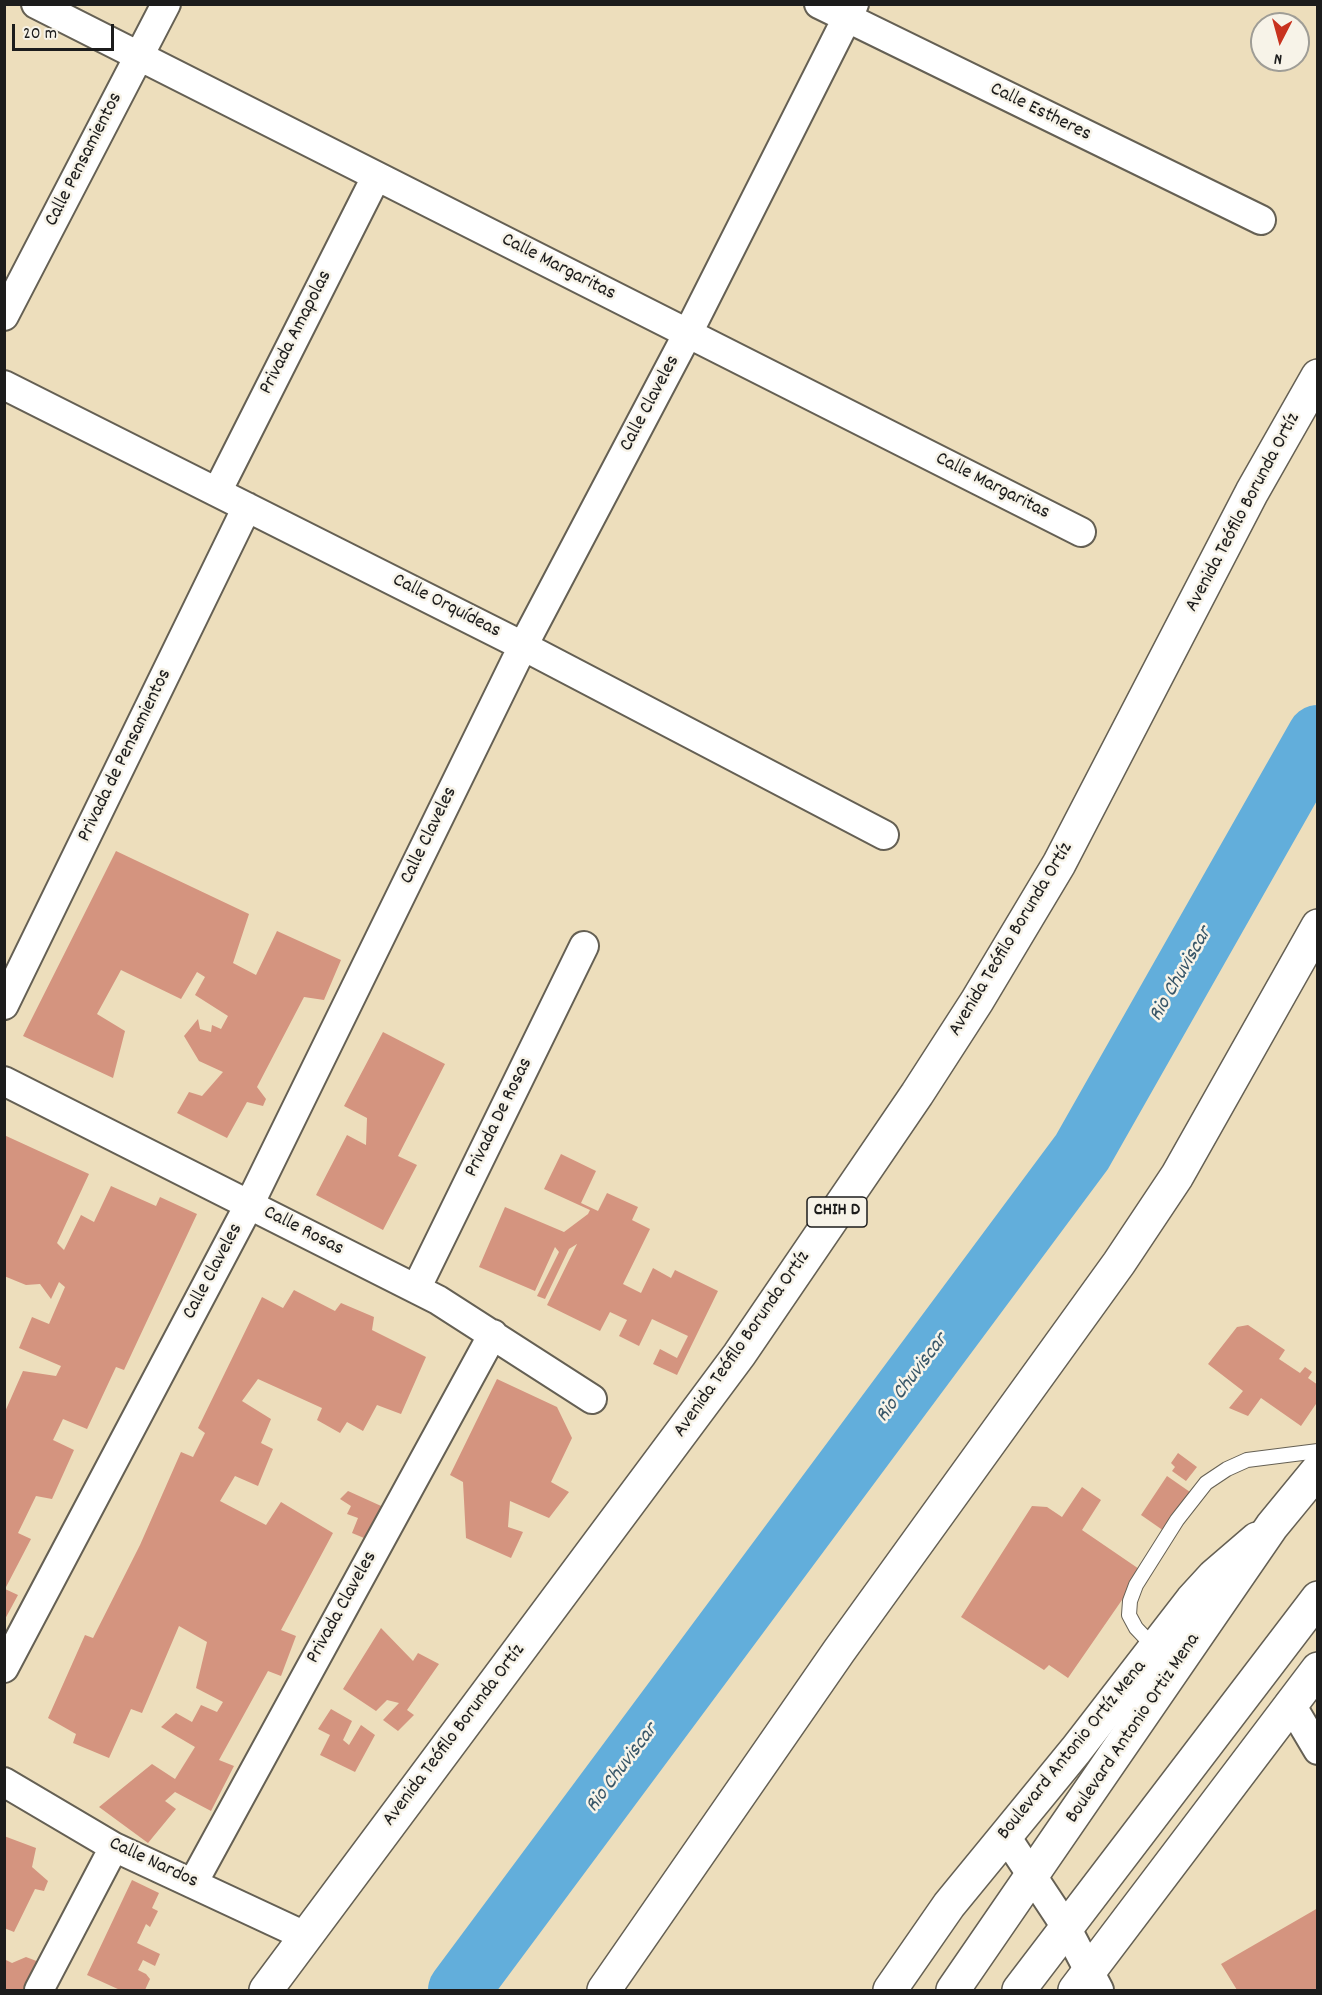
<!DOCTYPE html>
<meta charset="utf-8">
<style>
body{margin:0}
#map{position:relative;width:1322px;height:1995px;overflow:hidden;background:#eddebc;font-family:Dekko,sans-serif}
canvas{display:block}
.frame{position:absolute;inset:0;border:6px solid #1c1c1c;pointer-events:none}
.north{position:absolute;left:1250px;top:12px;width:60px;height:60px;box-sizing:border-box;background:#f7f3e8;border:2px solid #9f9d96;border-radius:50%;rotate:186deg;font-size:16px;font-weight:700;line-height:24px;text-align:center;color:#1c1c1c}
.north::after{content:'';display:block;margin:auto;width:21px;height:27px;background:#c8321e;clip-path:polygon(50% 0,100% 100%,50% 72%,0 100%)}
.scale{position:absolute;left:12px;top:24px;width:102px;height:27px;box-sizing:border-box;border:3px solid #1c1c1c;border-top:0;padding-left:8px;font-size:18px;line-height:21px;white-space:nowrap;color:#1c1c1c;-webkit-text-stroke:4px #f7f3e8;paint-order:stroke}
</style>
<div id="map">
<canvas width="1322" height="1995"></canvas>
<div class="frame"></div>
<div class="north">N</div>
<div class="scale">20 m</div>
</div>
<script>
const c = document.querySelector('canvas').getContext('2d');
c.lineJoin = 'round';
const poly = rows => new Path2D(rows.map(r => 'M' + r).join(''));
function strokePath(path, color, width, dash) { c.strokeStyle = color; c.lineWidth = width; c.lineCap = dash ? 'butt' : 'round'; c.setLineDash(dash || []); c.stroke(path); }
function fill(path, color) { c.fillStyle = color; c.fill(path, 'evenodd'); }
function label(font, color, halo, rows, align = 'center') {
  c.font = font + ' Dekko,sans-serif'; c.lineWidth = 5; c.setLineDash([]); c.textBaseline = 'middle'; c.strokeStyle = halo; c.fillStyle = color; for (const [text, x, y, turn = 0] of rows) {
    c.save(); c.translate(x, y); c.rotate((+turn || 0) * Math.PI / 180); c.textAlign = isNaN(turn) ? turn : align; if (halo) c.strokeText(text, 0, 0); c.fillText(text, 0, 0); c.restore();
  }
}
strokePath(poly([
 [459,1990,1082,1152,1318,736]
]), '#62aedb', 62);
fill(poly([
 [116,851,249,914,233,963,256,975,277,931,341,960,324,1000,304,997,257,1087,266,1099,263,1106,247,1102,227,1138,177,1113,189,1092,202,1096,223,1072,199,1061,184,1036,198,1019,200,1029,211,1032,212,1025,221,1029,228,1016,195,995,205,977,197,972,181,999,121,970,97,1014,125,1031,113,1078,23,1036],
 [383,1032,445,1064,398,1156,417,1165,383,1230,316,1195,347,1135,366,1145,367,1118,344,1106],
 [4,1135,89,1174,57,1243,64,1250,81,1215,94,1222,111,1186,156,1206,160,1197,197,1214,124,1370,116,1367,87,1429,63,1419,53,1440,74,1450,52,1499,36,1496,18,1533,31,1539,5,1589,18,1595,4,1621,4,1414,23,1371,56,1376,61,1366,19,1348,32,1317,49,1324,65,1287,59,1282,51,1299,40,1284,26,1285,4,1276],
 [561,1154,596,1171,581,1203,598,1211,607,1193,638,1207,632,1220,650,1229,623,1284,641,1293,653,1268,671,1278,675,1270,718,1291,677,1375,653,1364,660,1349,677,1358,688,1336,652,1319,639,1346,619,1336,627,1320,610,1312,600,1331,547,1305,577,1244,569,1249,545,1299,537,1296,559,1252,555,1247,535,1291,479,1267,505,1207,564,1232,588,1214,590,1210,544,1189],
 [294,1290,335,1311,341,1303,374,1317,372,1330,426,1357,401,1414,377,1405,363,1431,347,1422,340,1433,317,1420,322,1408,258,1379,242,1401,271,1419,261,1443,273,1449,258,1486,235,1476,220,1501,266,1525,281,1502,333,1533,281,1630,296,1636,281,1676,268,1671,219,1760,234,1766,211,1811,175,1792,165,1801,176,1809,148,1843,99,1807,152,1764,175,1779,195,1747,161,1727,176,1713,192,1722,201,1705,217,1712,223,1702,196,1688,207,1642,179,1626,142,1713,131,1709,109,1758,73,1743,76,1734,48,1718,85,1635,93,1638,140,1545,181,1452,193,1457,205,1433,198,1428,262,1297,283,1308],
 [1248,1325,1285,1350,1279,1359,1300,1373,1305,1367,1312,1372,1308,1378,1318,1385,1318,1401,1301,1426,1261,1398,1248,1416,1229,1408,1243,1391,1208,1364,1237,1327],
 [497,1379,557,1407,572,1438,551,1482,569,1492,549,1518,510,1501,508,1527,523,1532,511,1558,466,1538,463,1482,450,1475],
 [1178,1453,1197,1467,1186,1481,1172,1471,1175,1467,1171,1463],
 [1167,1476,1190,1492,1164,1531,1141,1515],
 [1082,1487,1101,1500,1082,1530,1142,1571,1068,1678,1049,1665,1044,1670,961,1617,1032,1506,1047,1507,1062,1517],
 [348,1491,390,1510,376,1543,352,1533,358,1518,347,1514,351,1506,340,1499],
 [381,1628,413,1661,418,1653,439,1664,407,1710,414,1715,398,1731,383,1720,399,1703,387,1700,376,1711,343,1689],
 [331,1709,352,1721,343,1740,349,1745,361,1725,375,1735,355,1772,320,1755,330,1735,318,1729],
 [4,1836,36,1848,32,1867,48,1881,44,1891,35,1889,14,1932,4,1928],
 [132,1880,159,1893,152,1908,158,1911,150,1927,146,1924,137,1943,160,1954,155,1966,143,1960,138,1970,146,1974,150,1979,145,1990,120,1990,87,1975],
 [1318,1908,1318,1990,1237,1990,1221,1964],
 [26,1957,47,1965,37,1990,4,1989,4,1959,12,1963]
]), '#d4947f');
const service = poly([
 [1155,1648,1136,1628,1129,1615,1130,1601,1136,1585,1177,1520,1206,1483,1227,1469,1247,1460,1318,1451]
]);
const minor = poly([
 [36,4,1081,532],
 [819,4,1261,220],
 [4,316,166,4],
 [4,385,523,646,884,835],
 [218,490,376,177],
 [4,1005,247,507],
 [4,1081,438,1300,592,1399],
 [416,1289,584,946],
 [4,1668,249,1205,523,646,688,333,854,4],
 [1290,1703,1318,1750],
 [4,1782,114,1847,305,1936],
 [1005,1835,1066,1927,1099,1990],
 [193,1883,493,1334],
 [39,1990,114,1847]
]);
const tertiary = poly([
 [890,1990,949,1905,1076,1750,1192,1600,1214,1576,1257,1539],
 [1075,1990,1318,1669]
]);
const primary = poly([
 [266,1990,739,1355,917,1094,977,1001,1059,864,1252,492,1318,376],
 [604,1990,839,1651,1119,1263,1177,1176,1318,926],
 [953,1990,1272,1526,1318,1470],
 [1019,1990,1318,1598]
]);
strokePath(service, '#656054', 16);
strokePath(minor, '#656054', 32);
strokePath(tertiary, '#656054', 36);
strokePath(primary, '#656054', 36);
strokePath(service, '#fff', 14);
strokePath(minor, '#fff', 28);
strokePath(tertiary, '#fff', 33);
strokePath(primary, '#fff', 33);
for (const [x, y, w] of [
 [837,1212,60]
]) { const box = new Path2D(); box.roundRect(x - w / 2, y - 15, w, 30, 4.5); c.fillStyle = '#f7f3e8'; c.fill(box); strokePath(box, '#1c1c1c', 1.5); }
label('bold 18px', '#1c1c1c', null, [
 ["CHIH D",837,1212]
]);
label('20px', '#1c1c1c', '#f7f3e8', [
 ["Calle Estheres",1040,113,26],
 ["Calle Pensamientos",85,160,-63],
 ["Calle Margaritas",558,268,27],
 ["Privada Amapolas",297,333,-63],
 ["Calle Claveles",651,404,-62],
 ["Calle Margaritas",992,487,27],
 ["Avenida Teófilo Borunda Ortíz",1244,513,-62],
 ["Calle Orquídeas",446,607,27],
 ["Privada de Pensamientos",126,756,-64],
 ["Calle Claveles",430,836,-64],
 ["Avenida Teófilo Borunda Ortíz",1012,940,-59],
 ["Privada De Rosas",500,1118,-64],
 ["Calle Rosas",303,1232,27],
 ["Calle Claveles",214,1272,-62],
 ["Avenida Teófilo Borunda Ortíz",743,1345,-55],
 ["Privada Claveles",343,1608,-61],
 ["Boulevard Antonio Ortiz Mena",1134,1729,-56],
 ["Avenida Teófilo Borunda Ortíz",455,1736,-53],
 ["Boulevard Antonio Ortíz Mena",1073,1751,-51],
 ["Calle Nardos",153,1864,25]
]);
label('italic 21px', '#385668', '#f7f3e8', [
 ["Rio Chuviscar",1182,975,-60],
 ["Rio Chuviscar",913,1379,-53],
 ["Rio Chuviscar",623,1769,-53]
]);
</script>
